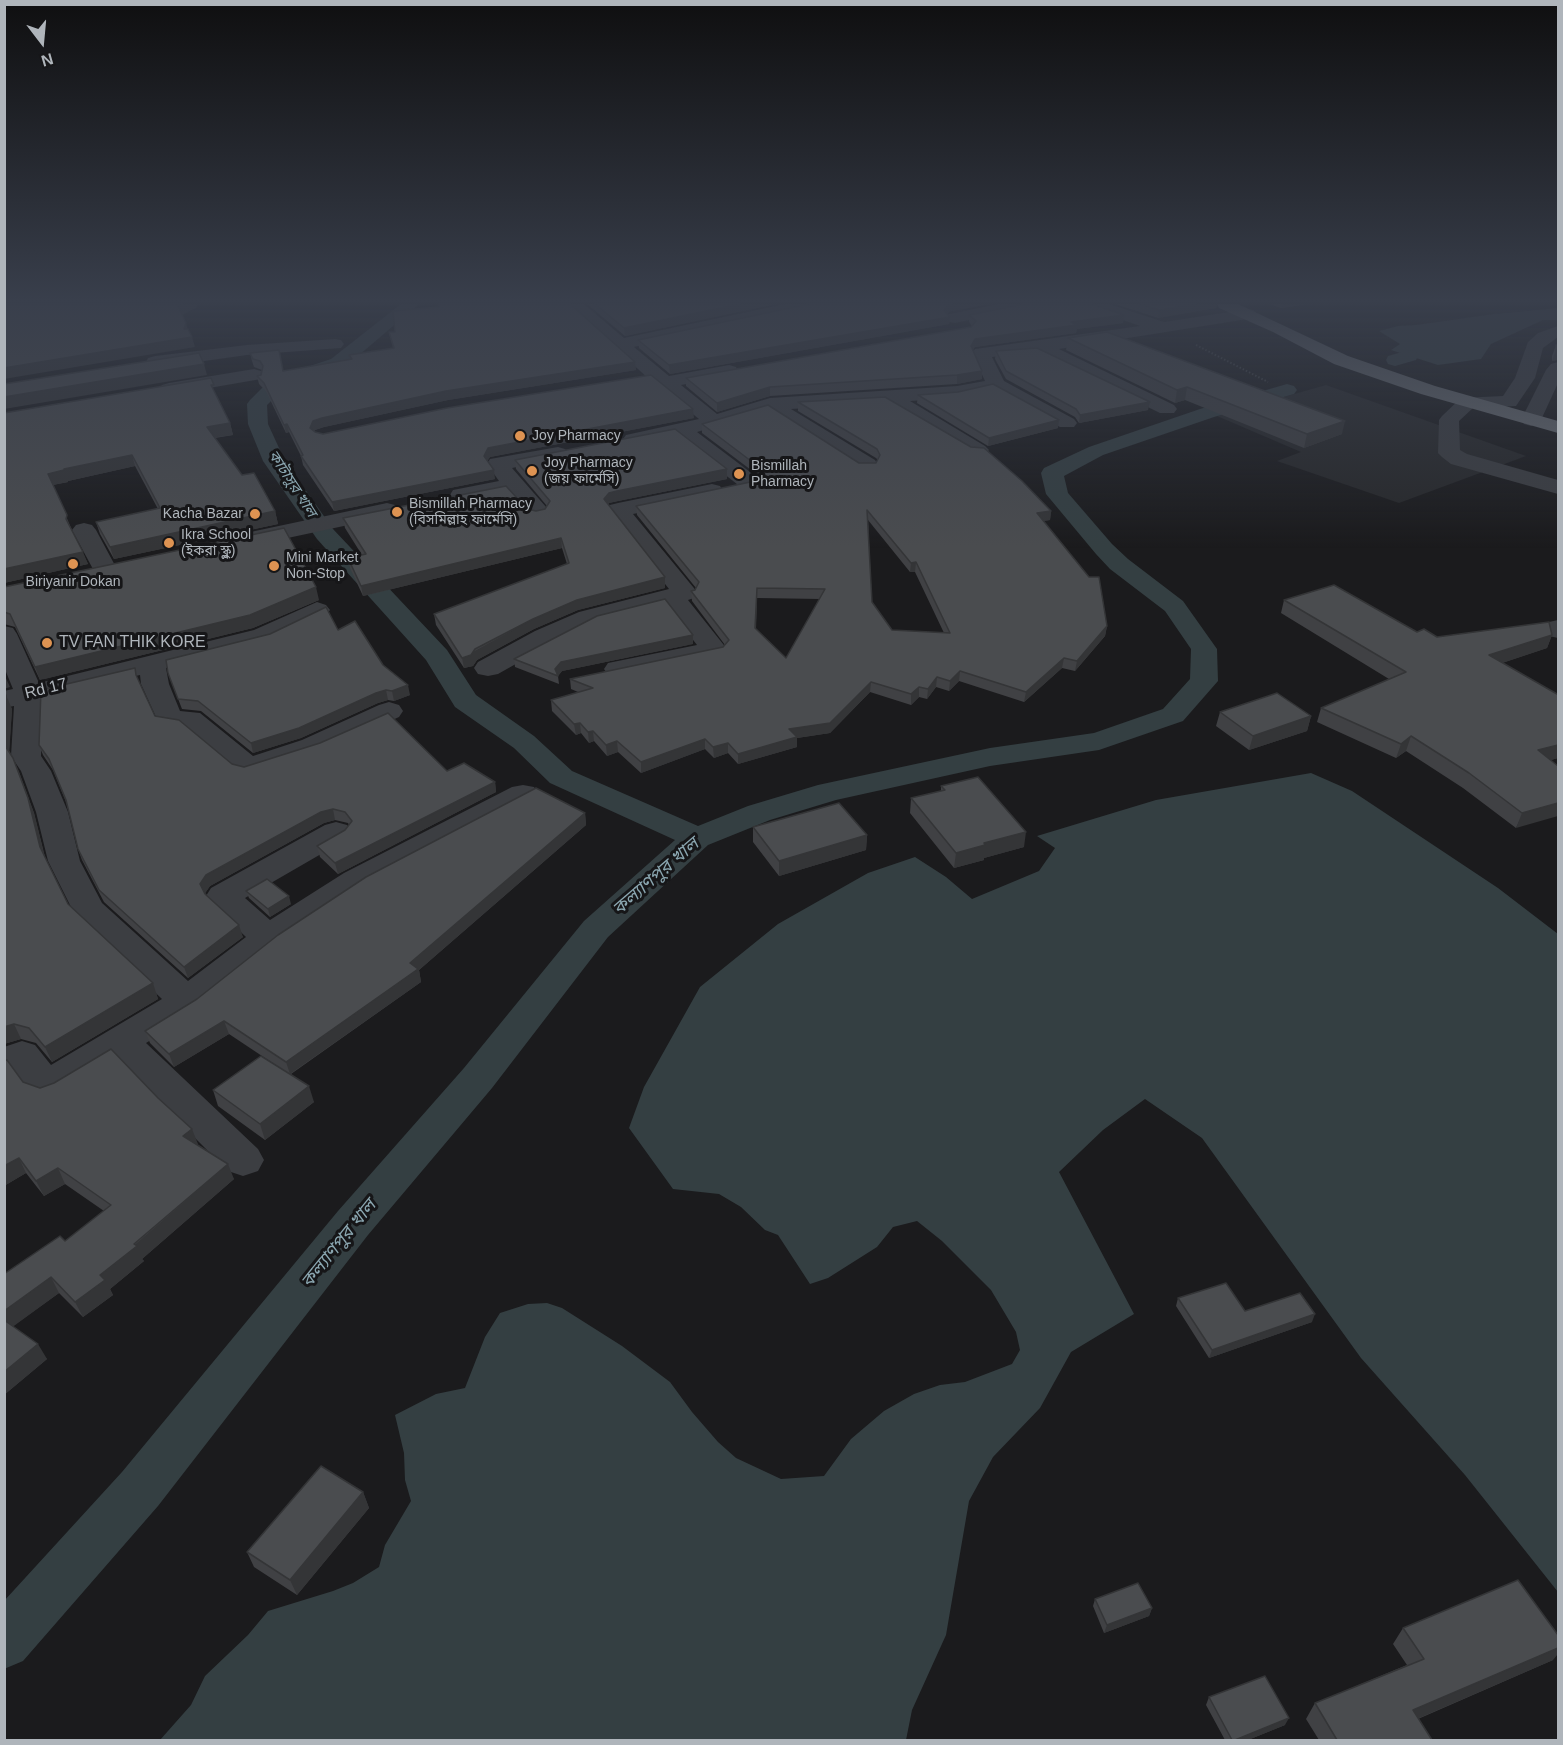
<!DOCTYPE html>
<meta charset="utf-8">
<style>
body{margin:0}
#map{position:relative;width:1563px;height:1745px;overflow:hidden;background:#1b1b1d;font-family:Helvetica,sans-serif}
canvas{display:block}
.frame{position:absolute;inset:0;border:6px solid #afb5bb;pointer-events:none}
.north{position:absolute;left:12px;top:12px;width:60px;height:60px;-webkit-text-stroke:4px #161618;paint-order:stroke;rotate:164deg;font-size:16px;font-weight:700;line-height:24px;text-align:center;color:#afb5bb}
.north::after{content:'';display:block;margin:auto;width:21px;height:27px;background:#afb5bb;clip-path:polygon(50% 0,100% 100%,50% 72%,0 100%)}
</style>
<div id="map">
<canvas width="1563" height="1745"></canvas>
<div class="frame"></div>
<div class="north">N</div>
</div>
<script>
const c = document.querySelector('canvas').getContext('2d');
c.lineJoin = 'round';
function fill(path, color) { c.fillStyle = color; c.fill(path, 'evenodd'); }
const poly = rows => new Path2D(rows.map(r => 'M' + r).join(''));
function strokePath(path, color, width, dash) { c.strokeStyle = color; c.lineWidth = width; c.lineCap = dash ? 'butt' : 'round'; c.setLineDash(dash || []); c.stroke(path); }
function label(font, color, halo, rows, align = 'center') {
  c.font = font + ' Helvetica,"Noto Sans Bengali",sans-serif'; c.lineWidth = 6; c.setLineDash([]); c.textBaseline = 'middle'; c.strokeStyle = halo; c.fillStyle = color; for (const [text, x, y, turn = 0] of rows) {
    c.save(); c.translate(x, y); c.rotate((+turn || 0) * Math.PI / 180); c.textAlign = isNaN(turn) ? turn : align; if (halo) c.strokeText(text, 0, 0); c.fillText(text, 0, 0); c.restore();
  }
}
fill(poly([
 [1326,385,1526,456,1399,503,1277,461,1301,452,1217,416]
]), '#27282a');
fill(poly([
 [1558,308,1558,320,1543,320,1491,344,1481,359,1438,365,1391,350,1400,344,1379,331,1398,326,1416,325,1494,314],
 [1311,773,1352,791,1498,888,1558,934,1558,1592,1465,1475,1361,1358,1202,1138,1145,1099,1103,1130,1059,1172,1134,1314,1071,1352,1040,1408,993,1457,969,1501,946,1635,912,1710,906,1740,160,1740,191,1705,205,1676,248,1635,268,1611,333,1591,353,1583,379,1567,385,1545,411,1501,405,1480,404,1453,395,1415,436,1394,465,1388,485,1337,500,1313,528,1304,547,1303,562,1308,622,1346,670,1382,692,1412,718,1442,736,1458,781,1479,824,1476,851,1439,884,1411,914,1394,940,1385,965,1382,1012,1364,1020,1350,1016,1332,991,1290,942,1241,917,1221,893,1227,877,1247,828,1278,810,1284,778,1235,765,1230,741,1207,719,1194,673,1189,629,1128,644,1087,700,987,778,924,868,873,915,857,946,877,972,899,1039,871,1055,848,1037,836,1156,800]
]), '#343f42');
fill(poly([
 [401,304,419,304,345,367,309,379,279,393,267,405,268,424,285,461,333,529,447,650,476,695,534,736,572,771,698,826,748,806,818,785,990,748,1094,733,1163,709,1190,679,1191,649,1165,611,1110,569,1096,554,1046,494,1041,473,1044,468,1089,447,1200,409,1287,384,1294,386,1297,390,1294,394,1214,417,1103,455,1064,476,1068,493,1112,544,1128,559,1183,601,1217,649,1218,681,1183,721,1099,750,990,766,836,800,770,820,708,845,608,937,492,1088,368,1235,158,1506,23,1661,4,1669,4,1601,122,1472,338,1211,464,1068,584,921,675,840,550,783,514,748,455,707,426,660,317,539,263,461,248,424,247,404,250,400,265,385,295,371,331,359,401,304],
 [1409,350,1416,352,1418,356,1416,360,1395,366,1388,364,1386,360,1388,356,1409,350]
]), '#343f42');
strokePath(poly([
 [1196,345,1268,382]
]), '#434548', 2, [1.5, 2]);
fill(poly([
 [566,304,584,304,624,338,785,304,815,304,813,308,807,309,634,347,669,376,729,365,736,367,738,371,736,375,681,385,717,414,770,398,957,386,985,381,972,353,975,349,1140,326,1088,308,1086,304,1109,304,1164,322,1248,309,1254,310,1257,314,1254,318,1248,319,1059,349,1174,405,1177,409,1174,413,1160,413,1037,353,992,357,1004,381,1074,419,1077,423,1074,427,1060,427,993,390,957,398,910,401,985,446,989,450,985,454,978,456,971,454,885,403,791,409,875,460,878,465,875,470,867,471,859,470,768,411,697,432,758,478,761,483,758,488,750,490,742,488,677,437,633,445,626,443,623,439,626,435,699,419,649,379,566,304],
 [999,304,1030,304,1028,308,955,323,949,322,946,318,949,314,999,304],
 [1558,326,1558,337,1543,348,1535,378,1516,406,1473,408,1459,421,1460,450,1467,454,1558,480,1558,494,1451,464,1442,457,1438,453,1439,420,1442,416,1461,398,1503,396,1515,378,1528,342,1538,333,1558,326],
 [335,339,341,340,344,344,341,348,247,355,155,368,148,366,146,362,148,358,155,356,247,345,335,339],
 [1558,362,1558,383,1541,420,1538,424,1531,426,1524,424,1521,420,1546,370,1551,364,1558,362],
 [254,369,261,371,263,375,261,379,169,395,162,393,159,389,162,385,169,383,254,369],
 [558,447,565,449,569,453,565,457,512,468,546,507,549,512,546,517,538,519,530,517,508,493,461,502,453,500,450,495,453,490,499,481,487,464,490,459,558,447],
 [712,484,720,486,723,491,720,496,633,514,698,593,694,598,688,600,727,649,723,655,618,677,608,675,604,669,608,663,697,645,666,605,597,622,553,643,498,674,488,676,478,674,474,668,478,662,535,631,579,612,669,589,607,510,610,505,618,503,712,484],
 [387,503,395,505,398,510,395,515,241,548,233,546,229,541,233,536,241,534,387,503],
 [84,523,92,525,96,530,118,571,115,576,106,578,97,576,94,571,72,530,76,525,84,523],
 [317,602,326,605,330,610,326,615,272,642,166,668,169,684,180,711,200,713,253,756,302,740,379,705,389,702,399,705,403,711,399,717,322,752,248,776,237,773,183,728,160,726,141,684,140,675,43,699,41,756,51,771,68,812,80,861,102,903,188,981,246,937,211,904,206,896,211,888,325,825,336,822,347,825,352,832,347,839,245,898,270,920,344,873,512,787,523,785,534,787,538,794,534,801,368,887,280,946,200,1010,146,1043,258,1149,264,1160,258,1171,243,1176,228,1171,118,1061,60,1096,46,1101,32,1096,15,1073,4,1076,4,1047,22,1041,35,1045,51,1065,162,999,76,917,48,861,36,812,21,771,11,756,14,706,4,708,4,691,13,689,4,667,4,626,13,628,17,634,39,683,254,630,317,602],
 [1558,620,1558,638,1549,636,1545,628,1549,622,1558,620]
]), '#3c3e42');
fill(poly([
 [1217,304,1238,304,1348,356,1435,386,1558,421,1558,433,1421,394,1334,364,1273,332,1219,308,1217,304]
]), '#696d72');
fill(poly([
 [587,304,776,304,625,336],
 [1115,304,1217,304,1216,308,1158,318],
 [1270,304,1308,304,1281,308],
 [949,312,947,314,950,317,949,324,670,374,639,348,638,340],
 [969,315,1123,323,1077,329,1076,333,975,347,973,350,982,371,982,379,957,384,770,396,717,412,686,386,686,378,971,327,972,326,969,322],
 [389,332,635,362,636,370,448,400,324,427,315,430,314,432,323,434,694,418,490,457,487,461,495,479,334,511,303,465,301,456,289,432,286,433,266,391,259,384,257,376,261,375,262,370,254,367,252,361,250,353,283,371,350,359,349,355,393,348],
 [1068,338,1342,434,1304,448,1185,400,1175,403,1066,350],
 [1556,345,1558,345,1558,362,1557,360,1552,361,1552,356],
 [996,351,1148,410,1079,423,1075,417,1006,379,995,359],
 [918,395,1058,428,988,446,917,403],
 [217,396,230,423,233,435,215,438,242,475,275,511,278,524,114,559,100,534,96,522,158,509,135,466,68,481,68,482,53,485,71,528,88,564,4,583,4,413],
 [798,402,1051,511,1050,520,1043,521,1107,626,1105,636,1075,671,1062,668,1024,702,959,681,949,691,936,687,927,699,919,697,911,705,870,692,830,733,797,738,797,747,738,764,728,753,714,758,705,749,641,773,618,752,607,756,594,741,589,743,581,733,576,735,552,711,551,700,578,692,571,689,570,679,723,647,725,645,692,601,691,591,695,590,696,588,637,515,636,506,760,480,761,478,759,476,702,433,702,424,859,463,876,463,878,460,876,458,798,411],
 [868,520,910,572,915,572,944,633,892,630,872,602],
 [757,598,820,599,786,658,756,629],
 [515,460,727,469,727,479,618,501,609,503,608,504,665,588,578,610,534,629,477,660,473,666,464,668,436,625,434,614,567,564,562,548,363,596,350,568,348,558,362,555,345,528,343,518,527,509,536,511,545,509,547,506,516,469],
 [4,587,319,600,253,628,40,680,15,627,4,624],
 [1284,600,1437,637,1552,635,1547,648,1502,663,1557,694,1558,693,1558,758,1551,760,1516,828,1463,788,1406,751,1396,758,1317,722,1321,708,1389,679,1281,613],
 [338,630,383,665,410,695,394,701,388,700,378,703,301,738,253,753,201,711,182,709,168,673],
 [693,644,562,671,558,676,559,684,515,667,514,659],
 [138,678,138,681,155,716,232,764,244,767,447,771,495,782,496,792,338,874,320,857,317,846,345,830,349,825,348,823,335,820,324,823,210,886,205,893,243,937,188,978,104,902,82,860,78,849,66,802,53,770,43,755,39,745],
 [4,695,12,709,9,751,19,772,34,813,45,857,68,904,153,983,158,999,52,1062,36,1043,21,1039,4,1044],
 [1220,712,1311,716,1307,731,1249,750,1216,726],
 [941,786,1024,847,984,858,984,860,954,868,910,813,911,798,941,791],
 [585,813,586,825,419,970,421,982,291,1074,314,1102,265,1140,218,1106,213,1090,283,1070,229,1034,174,1067,150,1043,145,1031],
 [753,827,867,835,866,850,779,876,753,842],
 [246,891,291,904,270,917,249,898],
 [23,1082,198,1144,197,1145,234,1179,142,1259,144,1261,110,1289,113,1295,83,1317,59,1293,13,1326,47,1359,4,1395,4,1274,65,1241,104,1211,65,1184,44,1196,26,1173,4,1186],
 [1178,1298,1245,1311,1312,1322,1209,1358,1176,1306],
 [363,1492,369,1508,297,1595,254,1567,247,1552],
 [1095,1599,1152,1608,1149,1616,1104,1633,1093,1606],
 [1403,1628,1553,1660,1418,1719,1432,1740,1319,1740,1306,1719,1315,1703,1407,1665,1393,1644],
 [1209,1697,1285,1725,1248,1740,1225,1740,1206,1705]
]), '#404144');
fill(poly([
 [182,304,198,304,196,308,180,316,178,306],
 [740,304,776,304,625,336,624,328],
 [949,304,989,304,949,312,944,318,950,317,949,324,670,374,669,365,944,310],
 [1196,304,1217,304,1216,308,1158,318,1159,310],
 [1282,304,1308,304,1281,308],
 [1124,315,1123,323,1077,329,1076,333,975,347,970,354,971,346,975,339,1071,322],
 [186,323,189,334,192,337,195,347,4,379,4,368,184,329],
 [1556,350,1558,350,1558,357,1557,360,1552,361],
 [635,362,636,370,448,400,324,427,315,430,312,436,310,428,313,421,322,418,446,391],
 [204,364,207,375,4,409,4,397],
 [982,371,982,379,957,384,957,375],
 [770,387,770,396,717,412,717,403],
 [1187,387,1185,400,1175,403,1177,390],
 [1150,402,1148,410,1079,423,1080,415],
 [693,409,694,418,490,457,485,465,484,456,488,448],
 [1059,420,1058,428,988,446,989,438],
 [1345,421,1342,434,1304,448,1307,434],
 [230,423,233,435,210,438,207,427],
 [287,424,289,432,286,433,284,425],
 [132,455,135,466,68,481,68,482,52,485,48,474,64,469],
 [727,469,727,479,618,501,609,503,605,509,604,499,609,493],
 [494,470,495,479,334,511,332,502],
 [275,511,278,524,114,559,110,547],
 [1051,511,1050,520,1035,522,1037,513],
 [561,538,562,548,363,596,361,586],
 [83,552,88,564,4,583,4,569],
 [916,562,915,572,910,572,911,563],
 [665,577,665,588,578,610,534,629,477,660,473,666,464,668,462,658,533,619,577,600],
 [316,587,319,600,253,628,40,680,35,667],
 [1107,626,1105,636,1075,671,1077,661],
 [693,635,693,644,562,671,558,676,555,669,561,662],
 [1552,635,1547,648,1484,669,1489,655],
 [1064,658,1062,668,1024,702,1026,692],
 [960,671,959,681,949,691,950,681],
 [4,674,10,687,4,689],
 [937,677,936,687,927,699,928,689],
 [871,682,870,692,830,733,797,738,797,747,738,764,738,754,789,729],
 [408,685,410,695,394,701,392,691],
 [919,687,919,697,911,705,911,694],
 [386,690,388,700,378,703,301,738,253,753,251,743,376,693],
 [6,695,12,709,9,756,4,745,4,720],
 [1311,716,1307,731,1249,750,1253,736],
 [580,723,581,733,576,735,574,724],
 [593,731,594,741,589,743,588,732],
 [1411,736,1406,751,1396,758,1401,744],
 [705,739,705,749,641,773,641,762],
 [617,741,618,752,607,756,606,745],
 [728,743,728,753,714,758,713,747],
 [1558,745,1558,758,1532,765,1538,750],
 [13,758,34,813,46,862,40,847],
 [495,782,496,792,338,874,335,863],
 [1558,803,1558,816,1516,828,1522,813],
 [333,809,335,820,324,823,210,886,204,895,200,884,206,875,321,812],
 [585,813,586,825,419,970,421,982,290,1074,286,1062,410,963],
 [1026,832,1024,847,984,858,984,860,954,868,956,853,984,843],
 [867,835,866,850,779,876,779,861],
 [289,896,291,904,270,917,268,909],
 [239,925,243,937,188,978,184,967],
 [153,983,158,999,52,1062,45,1047],
 [224,1021,229,1034,174,1067,169,1054],
 [14,1024,21,1039,4,1044,4,1027],
 [309,1086,314,1102,265,1140,260,1124],
 [192,1129,198,1144,189,1151,183,1136],
 [19,1158,26,1173,4,1186,4,1166],
 [228,1164,234,1179,142,1259,144,1261,110,1289,113,1295,83,1317,75,1302,100,1275],
 [58,1168,65,1184,44,1196,36,1181],
 [51,1277,59,1293,7,1331,4,1326,4,1311],
 [1315,1314,1312,1322,1209,1358,1212,1350],
 [38,1344,47,1359,4,1395,4,1372],
 [363,1492,369,1508,297,1595,290,1580],
 [1152,1608,1149,1616,1104,1633,1107,1625],
 [1558,1648,1558,1654,1553,1660,1403,1725,1413,1710],
 [1289,1718,1285,1725,1248,1740,1235,1740]
]), '#343537');
const building = poly([
 [4,304,182,304,178,306,186,323,184,329,188,329,192,337,4,368,4,304],
 [439,304,570,304,635,362,446,391,322,418,313,421,310,428,315,432,323,434,447,408,651,375,693,409,488,448,484,456,494,470,332,502,301,456,303,455,287,424,284,425,264,383,257,376,261,375,263,366,260,361,253,359,250,353,279,350,283,371,352,359,349,355,394,348,389,332,395,332,393,311,439,307,439,304],
 [595,304,740,304,624,328,595,304],
 [809,304,952,304,949,304,944,310,950,317,669,365,638,340,809,304],
 [1024,304,1092,304,1124,315,1071,322,1077,325,975,339,971,346,982,371,957,375,770,387,717,403,686,378,971,327,976,321,969,315,1024,304],
 [1140,304,1196,304,1159,310,1140,304],
 [1107,332,1345,421,1307,434,1187,387,1177,390,1068,338,1107,332],
 [1556,345,1558,345,1558,350,1556,350,1556,345],
 [1037,348,1150,402,1080,415,1076,409,1006,371,996,351,1037,348],
 [199,353,204,364,4,397,4,384,199,353],
 [211,378,214,385,211,385,230,423,207,427,242,475,254,473,275,511,110,547,96,522,160,508,132,455,64,469,64,470,48,474,67,515,66,519,83,552,4,569,4,413,211,378],
 [993,384,1059,420,989,438,918,395,958,392,993,384],
 [885,397,971,447,984,448,1022,481,1051,511,1037,513,1089,577,1099,577,1107,626,1077,661,1064,658,1026,692,960,671,950,681,937,677,928,689,919,687,911,694,871,682,830,723,789,729,797,737,738,754,728,743,713,747,705,739,641,762,617,741,606,745,593,731,588,732,580,723,574,724,551,700,593,688,570,679,723,647,729,640,691,591,695,590,699,582,636,506,760,480,763,473,759,467,702,424,768,405,859,463,876,463,880,455,877,449,798,402,885,397],
 [867,510,911,563,916,562,950,633,892,630,872,602,867,510],
 [757,588,825,589,786,658,755,628,757,588],
 [675,429,727,469,617,491,609,493,604,499,665,577,577,600,533,619,475,649,471,655,462,658,434,614,569,563,561,538,361,586,348,558,366,554,343,518,506,486,527,509,536,511,545,509,550,501,515,460,675,429],
 [284,528,316,587,250,615,35,667,10,614,4,612,4,587,284,528],
 [1334,585,1417,632,1424,629,1437,637,1549,622,1552,635,1489,655,1557,694,1558,693,1558,745,1538,750,1558,766,1558,803,1522,813,1469,773,1411,736,1401,744,1321,708,1406,672,1284,600,1334,585],
 [665,599,693,635,561,662,555,669,558,676,514,659,597,616,665,599],
 [326,607,338,630,355,621,383,665,408,685,392,691,386,690,376,693,299,728,251,743,198,701,178,699,168,673,166,660,270,634,326,607],
 [135,668,136,675,155,716,179,720,232,764,244,767,320,743,388,713,447,771,464,763,495,782,335,863,317,846,345,830,352,821,345,812,333,809,321,812,206,875,200,884,205,894,239,925,184,967,99,890,78,849,66,800,49,759,39,745,41,690,135,668],
 [1277,693,1311,716,1253,736,1220,712,1277,693],
 [4,695,6,695,4,720,4,695],
 [4,744,13,758,28,798,40,847,68,904,153,983,45,1047,29,1028,14,1024,4,1027,4,744],
 [978,777,1026,832,984,843,985,845,956,853,911,798,945,790,941,786,978,777],
 [536,788,585,813,410,963,418,969,286,1062,224,1021,169,1054,145,1031,197,999,278,935,366,877,536,788],
 [839,803,867,835,779,861,753,827,839,803],
 [267,879,289,896,268,909,246,891,267,879],
 [111,1049,158,1098,192,1129,183,1136,228,1164,134,1244,137,1246,100,1275,105,1280,75,1302,51,1277,4,1311,4,1274,60,1236,65,1241,111,1205,58,1168,36,1181,19,1158,4,1166,4,1061,7,1060,23,1082,40,1088,54,1083,111,1049],
 [261,1056,309,1086,260,1124,213,1090,261,1056],
 [1226,1283,1245,1311,1300,1293,1315,1314,1212,1350,1178,1298,1226,1283],
 [4,1320,38,1344,4,1372,4,1320],
 [321,1466,363,1492,290,1580,247,1552,321,1466],
 [1518,1580,1558,1635,1558,1648,1413,1710,1432,1740,1337,1740,1315,1703,1424,1659,1403,1628,1518,1580],
 [1138,1583,1152,1608,1107,1625,1095,1599,1138,1583],
 [1265,1676,1289,1718,1235,1740,1232,1740,1209,1697,1265,1676]
]);
fill(building, '#4a4c4f');
strokePath(building, '#343537', 1.5);
const sky = c.createLinearGradient(0, 0, 0, 548);
sky.addColorStop(0, '#0f0f10');
sky.addColorStop(0.55, '#393f4c');
sky.addColorStop(1, '#393f4c00');
c.fillStyle = sky;
c.fillRect(0, 0, 1563, 548);
for (const [x, y, r, color] of [
 [520,436,6,"#de9352"],
 [532,471,6,"#de9352"],
 [739,474,6,"#de9352"],
 [397,512,6,"#de9352"],
 [255,514,6,"#de9352"],
 [169,543,6,"#de9352"],
 [73,564,6,"#de9352"],
 [274,566,6,"#de9352"],
 [47,643,6,"#de9352"]
]) { const dot = new Path2D(); dot.arc(x, y, r, 0, 2 * Math.PI); c.fillStyle = color; c.fill(dot); strokePath(dot, '#161618', 2); }
label('14px', '#afb5bb', '#161618', [
 ["Joy Pharmacy",532,436],
 ["Joy Pharmacy",544,463],
 ["(জয় ফার্মেসি)",544,479],
 ["Bismillah",751,466],
 ["Pharmacy",751,482],
 ["Bismillah Pharmacy",409,504],
 ["(বিসমিল্লাহ ফার্মেসি)",409,520],
 ["Kacha Bazar",243,514,"right"],
 ["Ikra School",181,535],
 ["(ইকরা স্কুল)",181,551],
 ["Mini Market",286,558],
 ["Non-Stop",286,574],
 ["Biriyanir Dokan",73,582,"center"]
], 'left');
label('italic 15px', '#8ba7b1', '#161618', [
 ["কাটাসুর খাল",292,484,57]
]);
label('16px', '#afb5bb', '#161618', [
 ["TV FAN THIK KORE",59,643]
], 'left');
label('16px', '#afb5bb', '#161618', [
 ["Rd 17",46,689,-14]
]);
label('italic 18px', '#8ba7b1', '#161618', [
 ["কল্যাণপুর খাল",656,877,-41],
 ["কল্যাণপুর খাল",339,1244,-51]
]);
</script>
